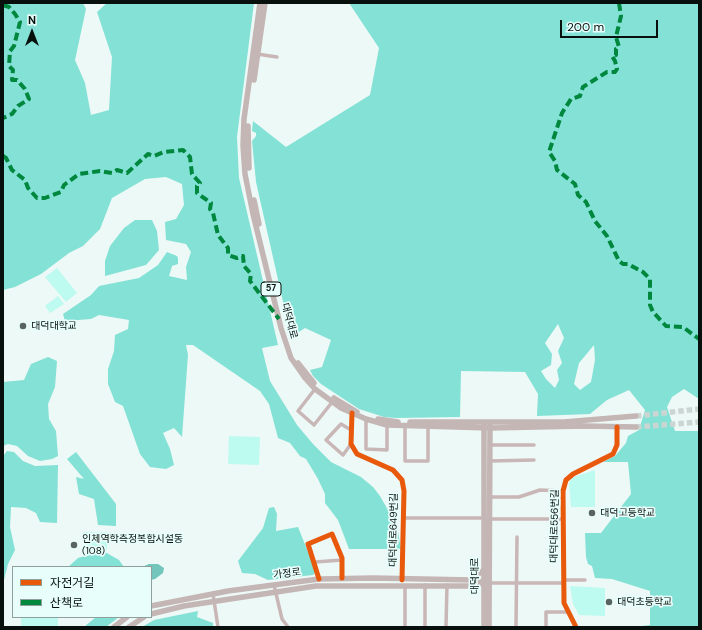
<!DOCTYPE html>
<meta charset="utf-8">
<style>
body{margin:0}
#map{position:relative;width:702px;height:630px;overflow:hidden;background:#edf9f6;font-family:"DM Sans","Noto Sans KR",sans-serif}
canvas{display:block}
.frame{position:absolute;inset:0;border:4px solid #08100e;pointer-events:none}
.legend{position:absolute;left:12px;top:566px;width:140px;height:52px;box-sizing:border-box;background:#e8fefa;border:1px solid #8e9f9c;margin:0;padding:5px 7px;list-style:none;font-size:12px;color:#08100e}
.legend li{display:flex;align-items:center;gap:8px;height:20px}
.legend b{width:20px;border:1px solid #8e9f9c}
.north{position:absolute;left:12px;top:12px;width:40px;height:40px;-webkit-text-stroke:3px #e8fefa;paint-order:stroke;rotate:0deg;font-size:11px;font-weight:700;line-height:16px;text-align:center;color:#08100e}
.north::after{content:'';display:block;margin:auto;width:14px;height:18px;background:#08100e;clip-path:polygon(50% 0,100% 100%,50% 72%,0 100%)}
.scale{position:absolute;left:560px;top:20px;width:98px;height:18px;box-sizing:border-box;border:2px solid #08100e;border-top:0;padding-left:5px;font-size:12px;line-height:14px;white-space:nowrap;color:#08100e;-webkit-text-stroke:3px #e8fefa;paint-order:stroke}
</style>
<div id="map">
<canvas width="702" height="630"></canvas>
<div class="frame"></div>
<ul class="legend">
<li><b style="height:5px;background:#e8590c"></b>자전거길</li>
<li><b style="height:5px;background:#00873e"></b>산책로</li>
</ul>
<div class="north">N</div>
<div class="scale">200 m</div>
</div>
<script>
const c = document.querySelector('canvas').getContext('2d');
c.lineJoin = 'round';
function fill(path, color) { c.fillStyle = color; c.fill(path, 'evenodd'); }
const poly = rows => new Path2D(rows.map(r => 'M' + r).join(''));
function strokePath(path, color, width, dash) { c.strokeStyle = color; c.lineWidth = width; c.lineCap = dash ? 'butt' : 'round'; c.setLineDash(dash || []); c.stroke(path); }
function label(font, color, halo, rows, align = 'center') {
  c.font = font + ' "DM Sans","Noto Sans KR",sans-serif'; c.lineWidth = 3.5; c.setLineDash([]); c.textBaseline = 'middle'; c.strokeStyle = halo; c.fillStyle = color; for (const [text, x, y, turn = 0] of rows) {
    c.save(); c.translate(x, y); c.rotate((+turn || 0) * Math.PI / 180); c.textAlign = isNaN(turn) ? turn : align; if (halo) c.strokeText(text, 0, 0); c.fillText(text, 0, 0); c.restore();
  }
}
fill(poly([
 [57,268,77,293,66,302,45,277],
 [58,296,64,304,50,313,45,306],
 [229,436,260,437,259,465,228,464],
 [595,470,595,507,571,507,569,484,571,479,574,477],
 [83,532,108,532,107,550,83,550],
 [570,586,605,588,605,616,579,615,573,604],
 [21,617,58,617,58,627,21,627]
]), '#bdfaf0');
fill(poly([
 [3,3,83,3,86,9,75,60,85,83,91,115,109,110,112,57,97,12,107,3,254,3,237,137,239,178,278,345,262,348,270,381,297,425,313,444,331,462,361,477,373,487,380,496,397,526,401,549,349,549,338,520,325,503,325,494,318,479,306,459,300,456,290,443,278,438,269,404,260,391,193,345,186,345,188,355,182,437,174,428,163,433,170,449,174,465,166,469,150,467,140,454,123,406,115,402,108,384,108,369,114,351,115,335,128,329,129,320,99,315,91,319,65,321,63,314,91,295,99,286,139,278,158,265,167,252,177,256,178,258,178,264,172,266,169,276,187,280,186,267,191,252,186,244,166,240,165,222,176,219,184,205,182,184,166,177,145,179,112,198,100,229,83,246,69,253,41,274,15,287,3,290],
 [349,3,699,3,699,399,684,389,672,397,667,407,675,431,699,431,699,627,634,627,650,625,650,591,612,579,595,578,592,566,588,564,586,557,585,533,601,533,631,494,628,462,603,462,615,456,626,443,628,436,639,430,645,410,629,390,607,400,590,414,537,416,538,394,525,372,461,371,460,417,396,418,384,417,359,409,321,384,313,376,310,370,322,367,331,340,305,328,291,337,256,182,252,141,256,136,256,133,252,131,253,121,286,147,370,95,379,48],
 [558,324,564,338,558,351,562,363,557,370,559,380,555,388,546,379,541,371,551,365,552,354,545,343],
 [594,345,595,360,591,382,580,390,574,384,579,363],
 [135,220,152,220,157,231,159,250,146,265,105,276,105,261,110,246,124,228],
 [48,357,57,361,55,387,48,404,49,419,56,431,58,456,52,459,40,461,28,456,17,446,8,444,3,446,3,382,24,380,31,364],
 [7,451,14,452,23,461,35,466,58,465,57,523,40,522,36,513,26,508,11,507,10,527,15,550,8,564,3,584,3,456],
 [76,452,116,504,116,526,98,525,94,499,79,494,76,477,84,479,67,459],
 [274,507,277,514,276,531,298,527,316,572,313,575,268,580,255,574,242,573,238,561,263,528,269,508],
 [105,552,119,560,124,567,68,567,78,558,91,554],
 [198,611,197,617,213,623,213,627,142,627,154,620],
 [96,617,119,617,106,627,84,627]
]), '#83e1d6');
fill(poly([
 [149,564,158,564,164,568,163,573,155,579,151,580,151,567,142,567]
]), '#73c6bb');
strokePath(poly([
 [636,416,699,409],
 [636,427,699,422]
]), '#cbd6d3', 5.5, [5.5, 3]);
strokePath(poly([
 [257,54,277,57],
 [315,389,298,411,314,425,333,401],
 [352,413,351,444,357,454,393,470,402,480,404,491,402,579],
 [366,419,366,449,387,450,387,425],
 [405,426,405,461,428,461,428,427],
 [351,430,341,424,326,440,343,455,351,444],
 [490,445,534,445],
 [490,461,534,460],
 [490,497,519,497,540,490,563,491],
 [403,518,484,518],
 [489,519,563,519],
 [315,562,342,560],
 [319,579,308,544,332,534,342,558,342,578],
 [563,580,585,580],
 [489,583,563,583],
 [274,585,282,619,288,627],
 [425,585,425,627],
 [405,586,405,627],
 [213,594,218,627],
 [446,627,447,585],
 [516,627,517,537],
 [546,627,546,612,568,612],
 [576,627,564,603,563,491,566,480,573,474,613,454,617,445,617,427]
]), '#c9b7b7', 3.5);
strokePath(poly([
 [260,3,244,119,243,145,245,174,253,214,281,328,291,358,305,378,315,389,341,408,366,419,387,425,490,428,585,426,636,427],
 [254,80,265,3],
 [248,126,249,168],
 [254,200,259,224],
 [298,363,314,383],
 [334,398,357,412],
 [378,419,398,422],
 [410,422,564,422,636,416],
 [484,425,484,627],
 [472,580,484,569],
 [151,606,228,591,319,579,374,578,472,580,482,582],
 [151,614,184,606,316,586,473,586,484,583],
 [114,627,127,617],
 [129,627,144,617],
 [489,627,490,426]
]), '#c5b6b6', 5.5);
strokePath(poly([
 [619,3,621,16,616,37,619,47,616,49,616,55,612,56,615,61,617,69,615,72,607,72,583,87,580,96,571,99,562,113,549,152,555,161,557,170,575,184,578,195,586,202,595,221,607,236,619,261,623,264,628,264,643,272,650,279,650,305,653,312,666,326,683,327,699,339],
 [3,5,9,7,15,14,20,22,14,46,10,51,9,66,13,70,12,80,17,80,25,89,29,99,18,106,12,114,3,118],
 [3,156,6,158,12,170,25,180,28,188,37,198,45,198,61,192,64,185,79,174,100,171,112,173,117,170,127,173,148,154,154,156,164,152,183,150,190,157,192,174,200,183,197,186,197,193,211,203,210,209,213,213,218,235,228,248,228,255,237,258,243,256,244,266,251,274,250,281,279,319]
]), '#00873e', 4, [8, 4]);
strokePath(poly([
 [352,413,351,444,357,454,393,470,402,480,404,491,402,580],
 [319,579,308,544,332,534,342,558,342,578],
 [576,627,564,603,563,491,566,480,573,474,613,454,617,445,617,427]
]), '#e8590c', 5);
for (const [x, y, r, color] of [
 [23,326,4,"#58625f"],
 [592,513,4,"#58625f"],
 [74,545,4,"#58625f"],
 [609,602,4,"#58625f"]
]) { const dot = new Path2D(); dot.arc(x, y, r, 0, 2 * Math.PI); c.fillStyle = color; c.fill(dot); strokePath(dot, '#e8fefa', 1.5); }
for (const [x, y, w] of [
 [271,289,20]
]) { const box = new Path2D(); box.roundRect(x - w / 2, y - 7, w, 14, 3); c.fillStyle = '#e8fefa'; c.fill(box); strokePath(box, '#08100e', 1); }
label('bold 9px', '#08100e', null, [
 ["57",271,289]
]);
label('10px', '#08100e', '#e8fefa', [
 ["대덕대로",289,321,75],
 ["대덕대로556번길",555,526,-89],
 ["대덕대로649번길",394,530,-89],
 ["가정로",287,574,-7],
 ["대덕대로",475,576,-90]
]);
label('10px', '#08100e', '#e8fefa', [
 ["대덕대학교",31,326],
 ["대덕고등학교",600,513],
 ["인체역학측정복합시설동",82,539],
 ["(108)",82,551],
 ["대덕초등학교",617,602]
], 'left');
</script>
